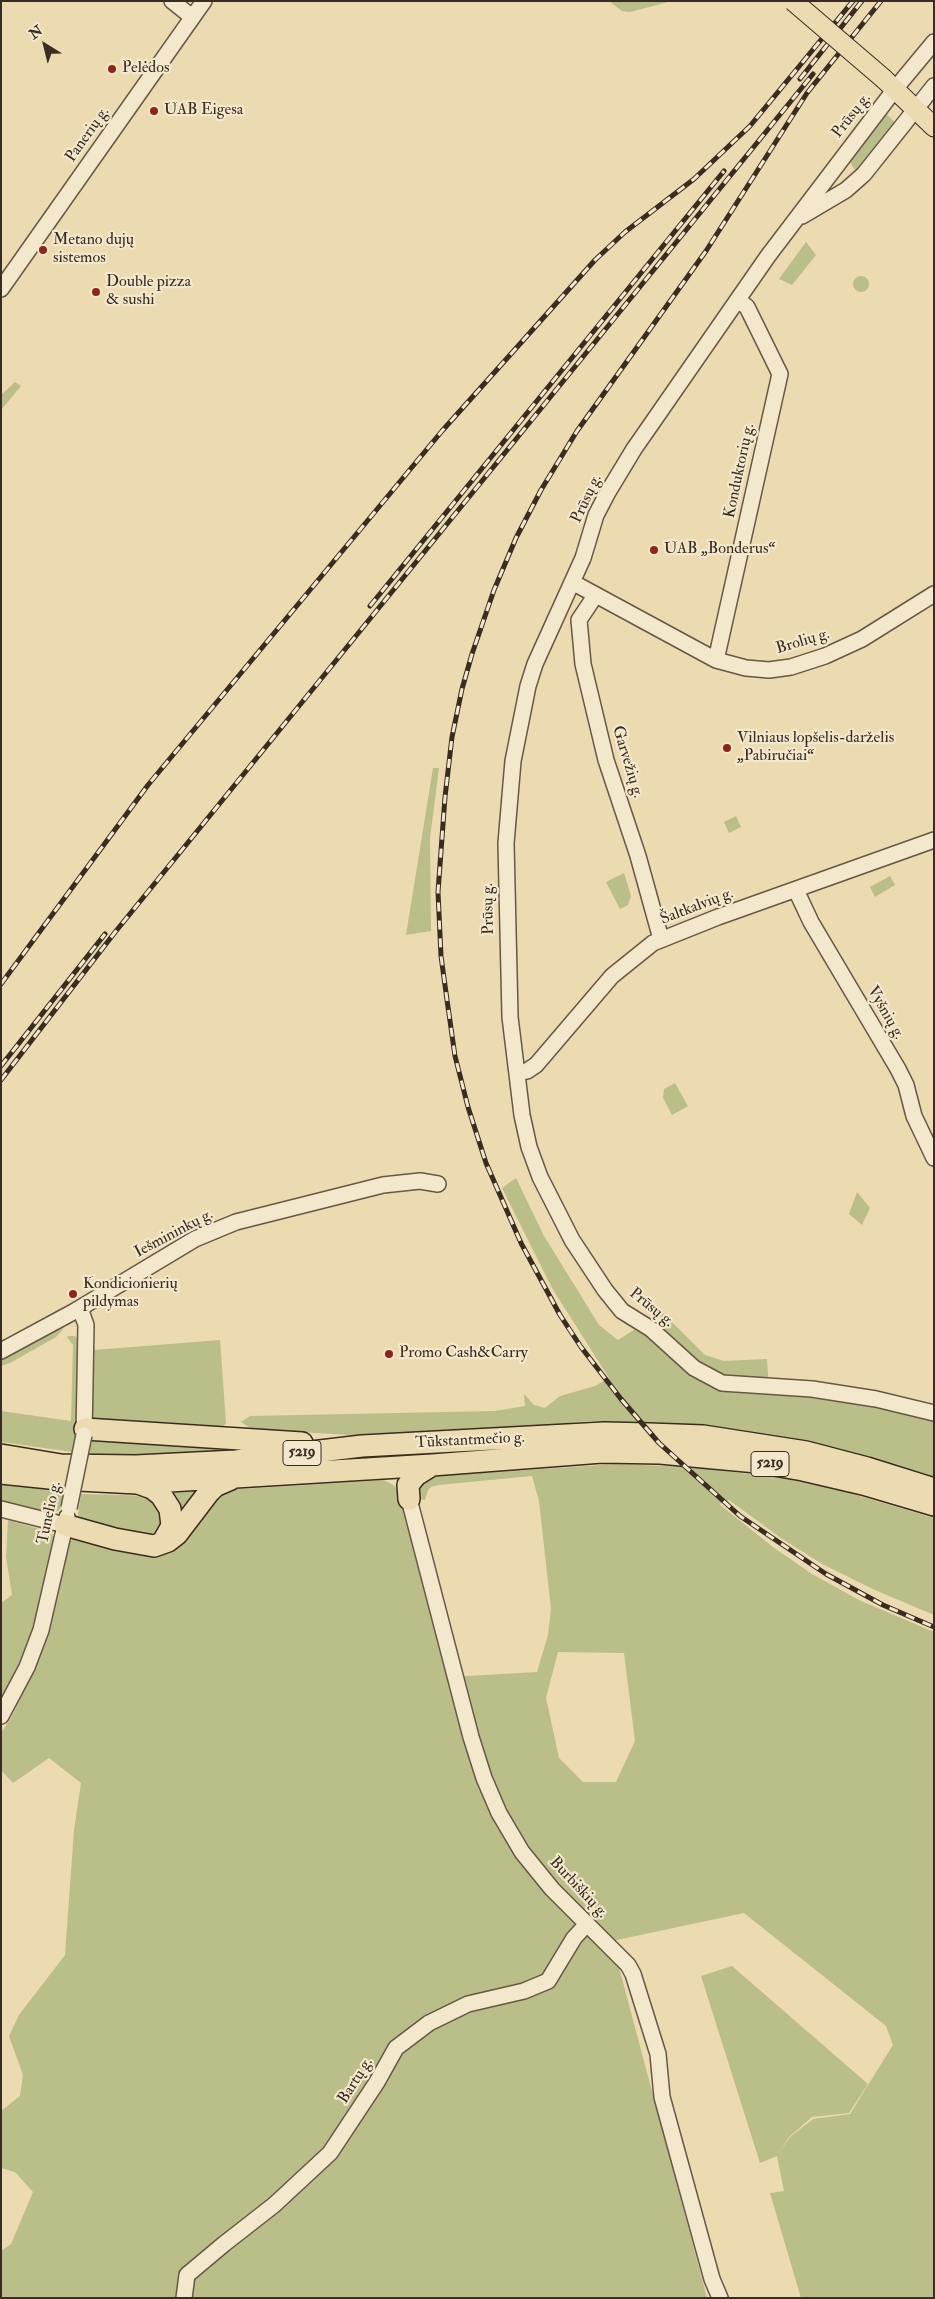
<!DOCTYPE html>
<meta charset="utf-8">
<style>
body{margin:0}
#map{position:relative;width:935px;height:2299px;overflow:hidden;background:#ecdab0;font-family:"IM FELL Double Pica",serif}
canvas{display:block}
.frame{position:absolute;inset:0;border:2px solid #392c21;pointer-events:none}
.north{position:absolute;left:20px;top:20px;width:50px;height:50px;-webkit-text-stroke:4px #f3e7cc;paint-order:stroke;rotate:324deg;font-size:14px;font-weight:700;line-height:20px;text-align:center;color:#392c21}
.north::after{content:'';display:block;margin:auto;width:18px;height:22px;background:#392c21;clip-path:polygon(50% 0,100% 100%,50% 72%,0 100%)}
</style>
<div id="map">
<canvas width="935" height="2299"></canvas>
<div class="frame"></div>
<div class="north">N</div>
</div>
<script>
const c = document.querySelector('canvas').getContext('2d');
c.lineJoin = 'round';
function fill(path, color) { c.fillStyle = color; c.fill(path, 'evenodd'); }
const poly = rows => new Path2D(rows.map(r => 'M' + r).join(''));
function strokePath(path, color, width, dash) { c.strokeStyle = color; c.lineWidth = width; c.lineCap = dash ? 'butt' : 'round'; c.setLineDash(dash || []); c.stroke(path); }
function label(font, color, halo, rows, align = 'center') {
  c.font = font + ' "IM FELL Double Pica",serif'; c.lineWidth = 4.5; c.setLineDash([]); c.textBaseline = 'middle'; c.strokeStyle = halo; c.fillStyle = color; for (const [text, x, y, turn = 0] of rows) {
    c.save(); c.translate(x, y); c.rotate((+turn || 0) * Math.PI / 180); c.textAlign = isNaN(turn) ? turn : align; if (halo) c.strokeText(text, 0, 0); c.fillText(text, 0, 0); c.restore();
  }
}
fill(poly([
 [609,1,672,1,630,12,622,11],
 [884,112,897,124,861,170,854,169,849,160],
 [806,242,816,255,792,285,779,279],
 '853 284a8 8 0 1 1 16 0a8 8 0 1 1-16 0Z',
 [15,382,21,386,1,410,1,395],
 [433,768,439,768,430,838,431,931,406,935],
 [736,816,741,827,729,833,724,822],
 [624,873,631,896,628,905,620,909,606,882],
 [890,876,895,885,875,897,870,887],
 [675,1083,688,1106,672,1115,663,1098,664,1089],
 [516,1178,544,1236,599,1325,618,1340,662,1312,705,1355,724,1361,767,1359,769,1389,884,1406,934,1419,934,1477,825,1445,715,1426,589,1421,531,1427,411,1434,349,1435,252,1429,241,1422,250,1416,495,1411,525,1406,524,1394,534,1405,545,1408,560,1396,595,1386,609,1378,552,1288,502,1188],
 [857,1192,870,1208,862,1225,849,1214],
 [62,1327,63,1329,56,1337,10,1363,1,1366,1,1357,54,1329],
 [69,1336,75,1336,81,1342,80,1426,73,1452,1,1442,1,1411,71,1421,73,1345,67,1337],
 [220,1340,226,1423,219,1431,92,1419,92,1354,94,1350],
 [96,1438,270,1447,167,1455,89,1454,92,1442],
 [616,1464,690,1467,783,1478,839,1490,934,1518,934,1615,875,1590,822,1564,781,1538,729,1500,719,1504,773,1547,812,1574,859,1600,934,1632,934,2298,801,2298,770,2193,784,2191,777,2156,760,2163,701,1976,732,1966,868,2084,849,2113,812,2117,789,2137,778,2154,790,2137,813,2119,850,2114,893,2045,886,2026,744,1913,612,1941,707,2298,1,2298,1,2251,11,2244,33,2192,15,2172,1,2168,1,2111,20,2096,23,2075,9,2036,19,2015,65,1955,74,1830,81,1783,49,1758,13,1783,1,1770,1,1733,11,1718,33,1672,67,1543,75,1538,146,1554,225,1490,384,1480,395,1486,406,1513,450,1677,537,1672,548,1635,551,1609,539,1501,532,1476,439,1485,431,1487,428,1490,425,1500,415,1498,423,1477],
 [558,1652,624,1653,635,1741,616,1782,583,1782,559,1758,546,1698],
 [1,1483,65,1492,62,1507,58,1511,50,1513,1,1502],
 [203,1491,173,1535,169,1493],
 [81,1494,154,1496,166,1526,152,1537,85,1522,78,1515],
 [8,1520,50,1532,55,1538,32,1636,1,1707,1,1603,12,1595,6,1557]
]), '#babe89');
const minor = poly([
 [172,1,192,17],
 [934,42,895,89,768,256,634,449,608,492,596,515,583,558,535,664,528,686,513,761,506,843,510,1017,522,1115,529,1147,540,1177,572,1240,605,1290,622,1311,651,1329,694,1368,722,1383,812,1389,876,1399,934,1413],
 [802,216,846,190,864,174,934,86],
 [1,289,204,1],
 [572,582,716,660,746,668,769,670,791,667,825,656,862,639,934,594],
 [595,596,579,620,583,664,606,760,638,856,661,939],
 [716,660,780,374,747,307,738,300],
 [796,890,811,922,898,1069,906,1085,914,1116,934,1158],
 [517,1073,527,1071,536,1065,612,976,653,943,718,917,934,840],
 [80,1308,86,1325,84,1435],
 [1,1351,75,1311,195,1239,236,1222,383,1185,420,1181,438,1184],
 [409,1499,471,1737,484,1778,499,1813,522,1852,552,1889,628,1965,633,1974,658,2054,662,2097,712,2279,720,2298],
 [1,1509,65,1525],
 [1,1716,27,1667,41,1630,67,1517],
 [184,2298,187,2275,224,2244,274,2205,330,2153,377,2082,396,2048,429,2023,468,2004,524,1991,548,1981,574,1938,586,1925]
]);
const major = poly([
 [884,79,934,127]
]);
const highway = poly([
 [85,1429,302,1443],
 [1,1455,61,1465,136,1466,236,1461,362,1446,604,1433,650,1434,703,1436,806,1452,867,1468,934,1489],
 [1,1473,59,1479,137,1483,432,1465,602,1452,660,1453,757,1462,803,1470,863,1484,934,1505],
 [138,1483,152,1488,161,1495,170,1509,172,1526,163,1542],
 [409,1499,408,1485,416,1475,432,1465],
 [65,1525,115,1539,154,1546,168,1541,177,1534,209,1492,215,1486,231,1479]
]);
strokePath(minor, '#665845', 18);
strokePath(major, '#392c21', 21);
strokePath(highway, '#392c21', 24);
strokePath(minor, '#f3e7cc', 15);
strokePath(major, '#ecdab0', 19);
strokePath(highway, '#ecdab0', 21);
const rail = poly([
 [881,1,807,93,706,251,577,431,541,490,516,538,494,590,472,654,462,689,452,737,445,797,438,892,441,956,447,1000,455,1056,468,1107,486,1163,521,1243,560,1315,581,1347,621,1399,659,1443,740,1516,826,1574,883,1605,934,1627],
 [800,79,862,1],
 [370,606,724,171],
 [1,984,148,785,442,431,595,260,625,232,694,179,750,126,853,1],
 [1,1066,105,934],
 [1,1080,116,931,813,74]
]);
strokePath(rail, '#392c21', 5);
strokePath(rail, '#f3e7cc', 3, [9]);
const minorBridge = poly([
 [69,1508,84,1435]
]);
const majorBridge = poly([
 [793,1,884,79]
]);
strokePath(minorBridge, '#665845', 18, []);
strokePath(majorBridge, '#392c21', 21, []);
strokePath(minorBridge, '#f3e7cc', 15);
strokePath(majorBridge, '#ecdab0', 19);
for (const [x, y, r, color] of [
 [112,69,5,"#8f2418"],
 [154,111,5,"#8f2418"],
 [43,250,5,"#8f2418"],
 [96,292,5,"#8f2418"],
 [654,550,5,"#8f2418"],
 [727,748,5,"#8f2418"],
 [73,1294,5,"#8f2418"],
 [389,1354,5,"#8f2418"]
]) { const dot = new Path2D(); dot.arc(x, y, r, 0, 2 * Math.PI); c.fillStyle = color; c.fill(dot); strokePath(dot, '#f3e7cc', 2); }
for (const [x, y, w] of [
 [302,1453,38],
 [770,1464,38]
]) { const box = new Path2D(); box.roundRect(x - w / 2, y - 12.5, w, 25, 4); c.fillStyle = '#f3e7cc'; c.fill(box); strokePath(box, '#392c21', 1); }
label('bold 15px', '#392c21', null, [
 ["5219",302,1453],
 ["5219",770,1464]
]);
label('16px', '#392c21', '#f3e7cc', [
 ["Pelėdos",122,69],
 ["UAB Eigesa",164,111],
 ["Metano dujų",53,241],
 ["sistemos",53,259],
 ["Double pizza",106,283],
 ["& sushi",106,301],
 ["UAB „Bonderus“",664,550],
 ["Vilniaus lopšelis-darželis",737,739],
 ["„Pabiručiai“",737,757],
 ["Kondicionierių",83,1285],
 ["pildymas",83,1303],
 ["Promo Cash&Carry",399,1354]
], 'left');
label('16px', '#392c21', '#f3e7cc', [
 ["Prūsų g.",852,116,-52],
 ["Panerių g.",88,135,-55],
 ["Konduktorių g.",740,471,-78],
 ["Prūsų g.",587,499,-65],
 ["Brolių g.",803,642,-17],
 ["Garvežių g.",627,762,73],
 ["Šaltkalvių g.",697,907,-21],
 ["Prūsų g.",489,909,-91],
 ["Vyšnių g.",885,1013,60],
 ["Iešmininkų g.",174,1234,-28],
 ["Prūsų g.",651,1308,39],
 ["Tūkstantmečio g.",470,1441,-3],
 ["Tunelio g.",50,1513,-78],
 ["Burbiškių g.",578,1888,47],
 ["Bartų g.",356,2081,-58]
]);
</script>
